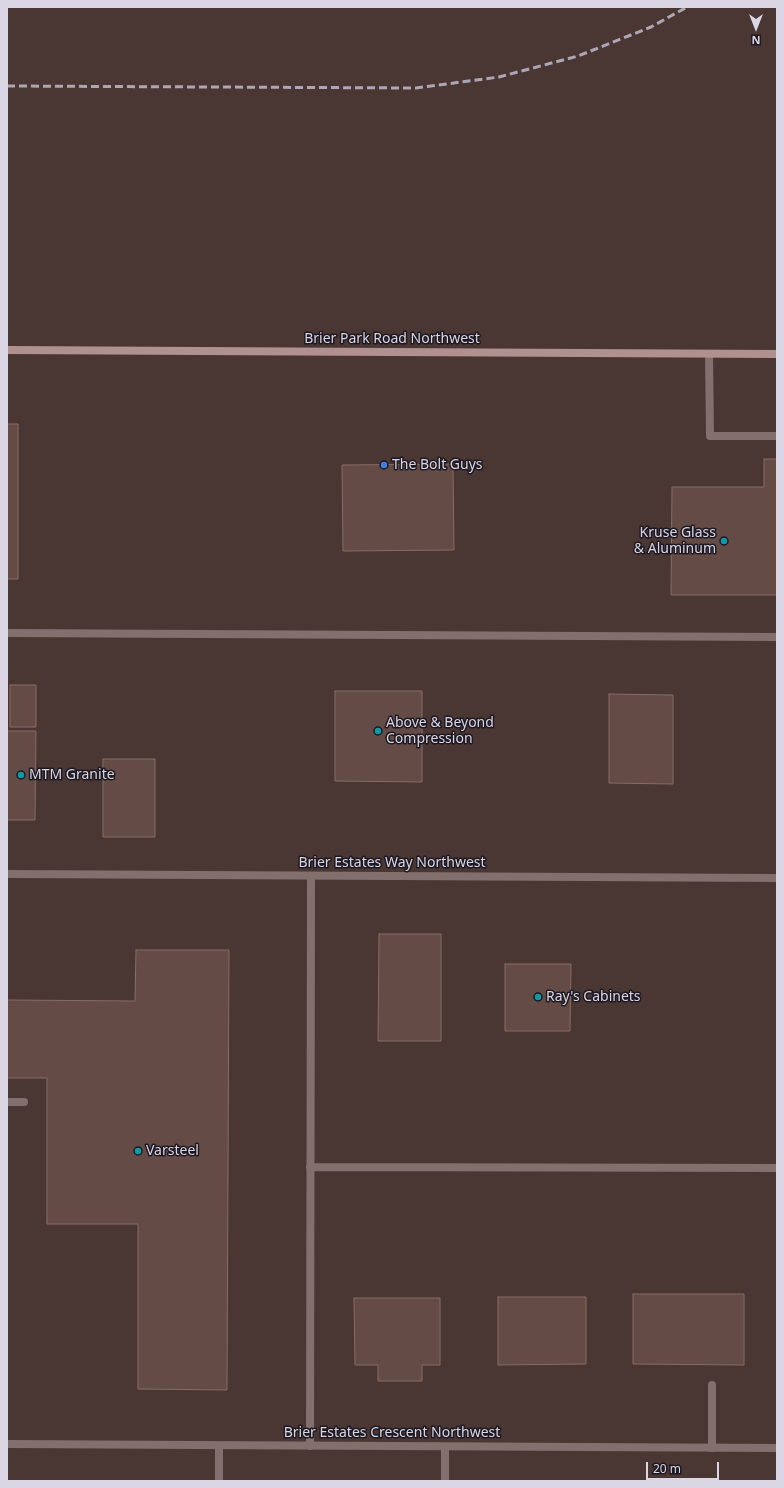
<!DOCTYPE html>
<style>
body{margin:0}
#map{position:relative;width:784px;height:1488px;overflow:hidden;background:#382f43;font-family:"Noto Sans",sans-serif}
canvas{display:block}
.frame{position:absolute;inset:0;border:8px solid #dbd6e3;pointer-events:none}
.north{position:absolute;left:736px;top:8px;width:40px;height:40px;-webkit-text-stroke:3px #1d1923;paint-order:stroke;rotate:180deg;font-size:11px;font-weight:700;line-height:16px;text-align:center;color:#dbd6e3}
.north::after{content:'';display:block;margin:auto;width:14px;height:18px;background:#dbd6e3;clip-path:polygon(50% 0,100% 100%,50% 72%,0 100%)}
.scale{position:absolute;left:646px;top:1462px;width:73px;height:18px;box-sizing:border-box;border:2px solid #dbd6e3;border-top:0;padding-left:5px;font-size:12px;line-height:14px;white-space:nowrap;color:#dbd6e3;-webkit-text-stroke:3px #1d1923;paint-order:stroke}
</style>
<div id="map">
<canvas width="784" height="1488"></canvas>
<div class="frame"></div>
<div class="north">N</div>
<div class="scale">20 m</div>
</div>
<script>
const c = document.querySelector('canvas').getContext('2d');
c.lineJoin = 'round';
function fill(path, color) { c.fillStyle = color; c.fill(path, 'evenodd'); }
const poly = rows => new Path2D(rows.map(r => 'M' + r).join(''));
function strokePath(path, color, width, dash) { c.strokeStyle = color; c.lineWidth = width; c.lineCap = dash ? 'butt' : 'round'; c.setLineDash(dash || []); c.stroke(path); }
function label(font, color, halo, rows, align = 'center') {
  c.font = font + ' "Noto Sans",sans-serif'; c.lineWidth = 3; c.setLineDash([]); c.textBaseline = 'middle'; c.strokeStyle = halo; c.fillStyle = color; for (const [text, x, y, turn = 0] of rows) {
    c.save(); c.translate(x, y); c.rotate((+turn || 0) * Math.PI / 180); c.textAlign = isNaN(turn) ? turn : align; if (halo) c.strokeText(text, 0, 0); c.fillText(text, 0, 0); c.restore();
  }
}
fill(poly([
 [7,7,777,7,777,1481,7,1481]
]), '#4a3632');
const building = poly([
 [7,424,18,424,18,579,7,579,7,424],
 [764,459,777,459,777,595,671,595,672,487,764,487,764,459],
 [453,464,454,550,343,551,342,465,453,464],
 [10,685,36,685,36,727,10,727,10,685],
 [335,691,422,691,422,782,335,781,335,691],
 [609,694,673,695,673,784,609,783,609,694],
 [7,731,36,731,35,820,7,820,7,731],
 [103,759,155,759,155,837,103,837,103,759],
 [379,934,441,934,441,1041,378,1041,379,934],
 [136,950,229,950,227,1390,138,1389,138,1224,47,1224,47,1078,7,1078,7,1000,135,1001,136,950],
 [505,964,571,964,570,1031,505,1031,505,964],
 [633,1294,744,1294,744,1365,633,1364,633,1294],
 [498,1297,586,1297,586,1364,498,1365,498,1297],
 [354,1298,440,1298,440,1365,422,1365,422,1381,378,1381,378,1365,355,1365,354,1298]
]);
fill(building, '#644b45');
strokePath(building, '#886c66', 1);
strokePath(poly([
 [709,354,710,436,777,436],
 [7,633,777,637],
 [7,1102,24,1102],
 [310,1167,777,1168],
 [712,1385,712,1448],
 [219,1446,219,1481],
 [310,1446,311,876],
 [445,1447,445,1481]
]), '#83706e', 8);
strokePath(poly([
 [7,874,777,878],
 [7,1444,777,1448]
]), '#83706e', 8);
strokePath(poly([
 [7,350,777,354]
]), '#b0918f', 8);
strokePath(poly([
 [7,86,416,88,499,77,578,56,651,27,687,7]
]), '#aca6b5', 3, [8, 4]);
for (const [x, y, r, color] of [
 [384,465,4,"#3f7fe0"],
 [724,541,4,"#0f9aa8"],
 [378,731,4,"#0f9aa8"],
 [21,775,4,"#0f9aa8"],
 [538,997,4,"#0f9aa8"],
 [138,1151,4,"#0f9aa8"]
]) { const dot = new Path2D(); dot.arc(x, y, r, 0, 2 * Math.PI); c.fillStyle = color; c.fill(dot); strokePath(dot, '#1d1923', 1.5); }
label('14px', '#dbd6e3', '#1d1923', [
 ["Brier Park Road Northwest",392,339],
 ["Brier Estates Way Northwest",392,863],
 ["Brier Estates Crescent Northwest",392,1433]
]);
label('14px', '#dbd6e3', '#1d1923', [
 ["The Bolt Guys",392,465],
 ["Kruse Glass",716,533,"right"],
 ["& Aluminum",716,549,"right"],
 ["Above & Beyond",386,723],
 ["Compression",386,739],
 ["MTM Granite",29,775],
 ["Ray's Cabinets",546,997],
 ["Varsteel",146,1151]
], 'left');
</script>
